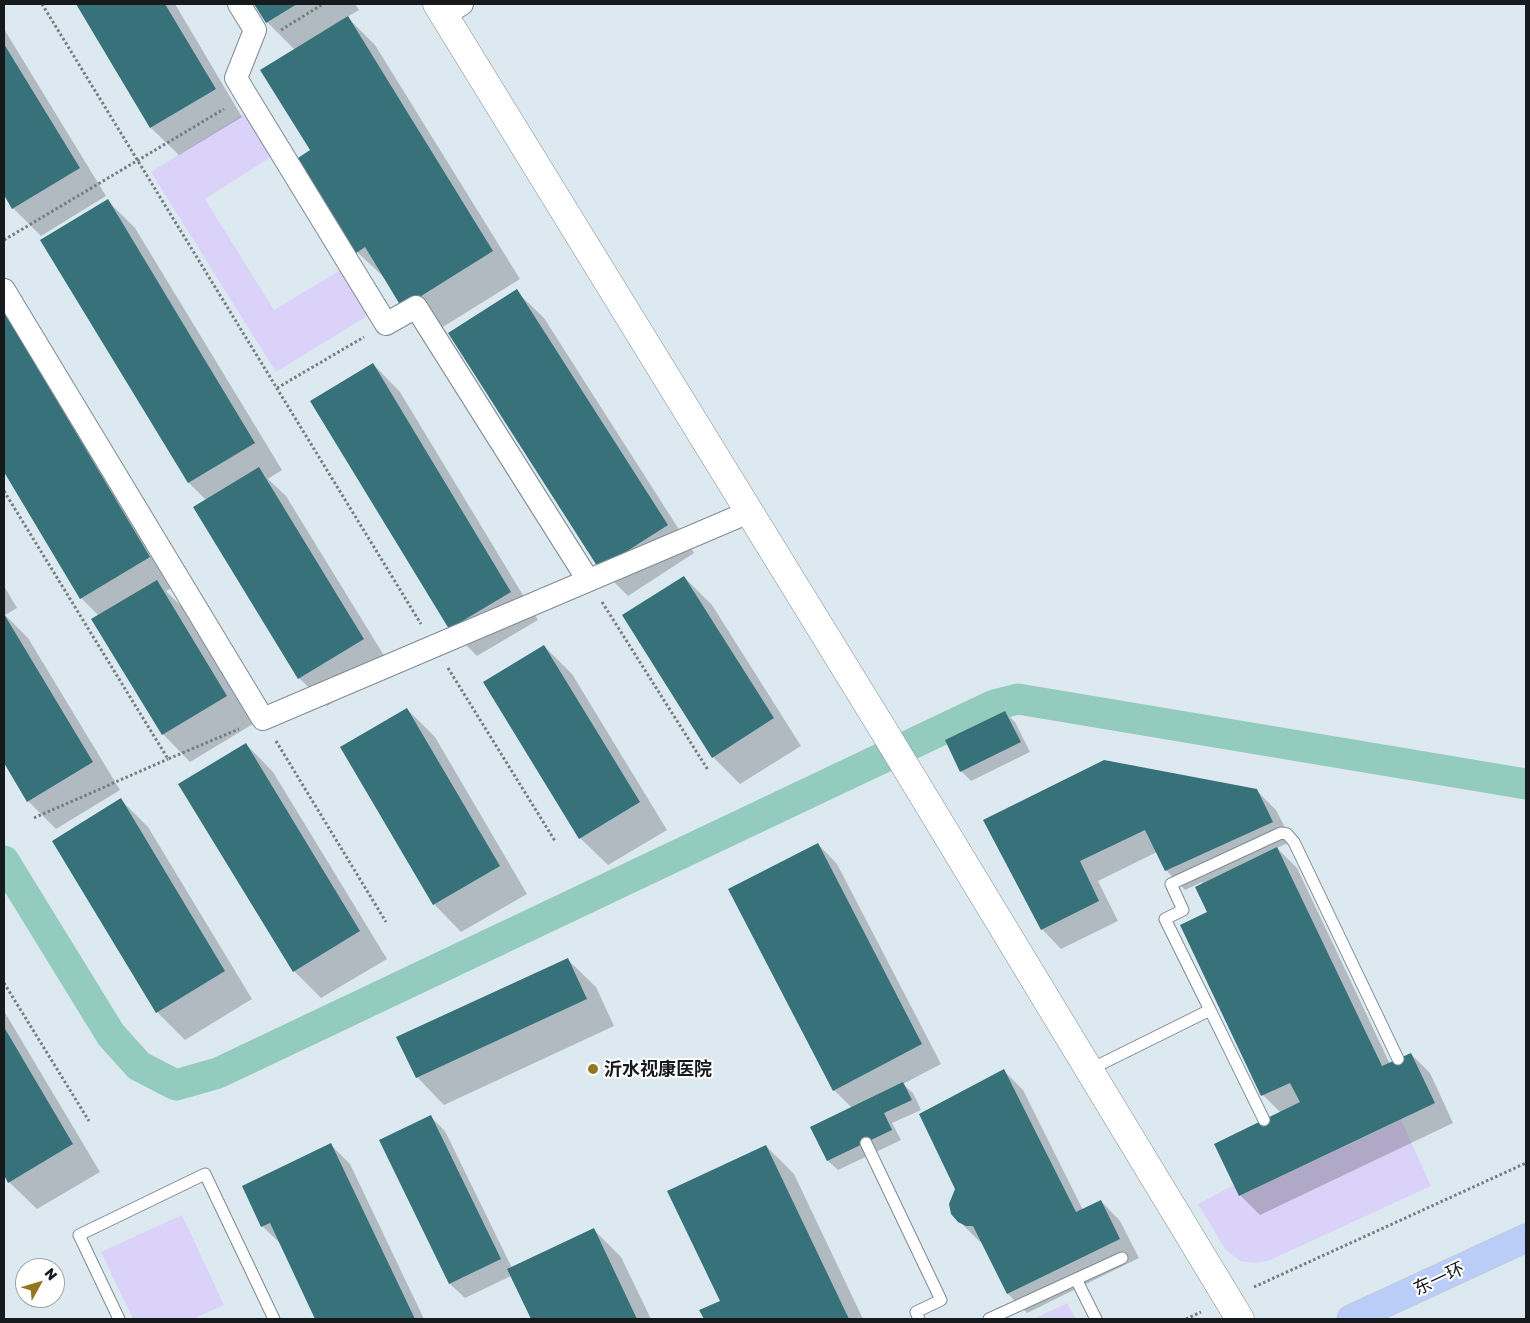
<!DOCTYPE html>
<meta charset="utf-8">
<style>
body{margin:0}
#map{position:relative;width:1530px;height:1323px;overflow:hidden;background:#dde9f1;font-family:"Golos Text",sans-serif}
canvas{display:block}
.frame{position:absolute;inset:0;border:5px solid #161a1d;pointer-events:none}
.north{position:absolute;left:15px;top:1258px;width:50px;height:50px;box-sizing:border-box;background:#fff;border:1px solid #a2a3a5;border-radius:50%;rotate:51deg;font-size:14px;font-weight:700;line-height:20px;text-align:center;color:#161a1d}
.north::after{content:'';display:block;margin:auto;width:18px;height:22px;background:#93761d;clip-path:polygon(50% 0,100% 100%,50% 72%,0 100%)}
</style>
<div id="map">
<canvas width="1530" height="1323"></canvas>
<div class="frame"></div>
<div class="north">N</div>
</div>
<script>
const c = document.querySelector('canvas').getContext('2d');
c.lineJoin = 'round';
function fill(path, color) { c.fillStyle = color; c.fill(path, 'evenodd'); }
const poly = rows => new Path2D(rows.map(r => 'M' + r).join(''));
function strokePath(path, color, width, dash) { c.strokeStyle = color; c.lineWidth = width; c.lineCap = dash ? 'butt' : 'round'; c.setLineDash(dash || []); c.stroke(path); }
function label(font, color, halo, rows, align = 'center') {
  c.font = font + ' "Golos Text","Noto Sans SC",sans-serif'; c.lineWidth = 4; c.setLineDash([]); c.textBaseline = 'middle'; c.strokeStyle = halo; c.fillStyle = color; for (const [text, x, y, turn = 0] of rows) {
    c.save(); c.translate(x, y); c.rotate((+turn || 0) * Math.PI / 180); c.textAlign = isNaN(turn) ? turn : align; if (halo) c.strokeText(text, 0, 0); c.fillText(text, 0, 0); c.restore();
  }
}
fill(poly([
 [247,112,274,155,205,199,274,310,344,268,372,313,276,372,151,172],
 [1401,1120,1431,1186,1268,1261,1254,1263,1240,1261,1225,1249,1198,1204,1234,1185,1240,1196],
 [182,1215,224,1305,193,1319,133,1319,101,1252],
 [1067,1303,1076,1319,1033,1319]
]), '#dbd2f9');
fill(poly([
 [78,4,175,4,242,117,179,155,151,128],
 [255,4,355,4,359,10,347,17,375,45,520,279,430,335,386,279,357,252,311,151,295,50,267,22],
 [4,29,106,196,41,236,13,208,4,193],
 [107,200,135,228,282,470,268,479,286,496,391,667,327,706,299,678,195,507,206,500,189,483],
 [516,291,544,318,694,553,628,596,600,568],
 [4,300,177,585,166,591,184,609,253,724,190,762,163,734,99,616,81,598,4,469],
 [373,364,400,392,538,620,477,656,450,629],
 [684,577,712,605,801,746,740,784,713,757],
 [4,586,17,608,5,615,28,638,120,790,56,829,28,801,4,761],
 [544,646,572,674,667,830,608,865,580,838],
 [407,709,435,737,527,894,461,932,434,904],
 [1005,712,1015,722,1030,752,971,781,961,771],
 [246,744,273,772,387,959,321,998,294,971],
 [1256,790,1276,810,1292,841,1277,848,1297,868,1390,1064,1411,1054,1430,1073,1453,1123,1260,1215,1240,1195,1216,1145,1281,1113,1263,1095,1209,913,1202,882,1185,890,1166,870,1157,852,1098,881,1118,921,1061,949,1042,929,984,821],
 [121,800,148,827,252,999,185,1040,157,1012],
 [818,844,837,864,941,1064,903,1084,913,1093,921,1110,892,1123,901,1140,838,1170,828,1161,812,1127,852,1108,834,1090],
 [568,960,596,987,614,1026,444,1105,417,1077],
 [4,1011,100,1172,37,1209,9,1182,4,1172],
 [1004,1071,1023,1090,1083,1210,1101,1201,1120,1221,1139,1258,1027,1313,1008,1294,983,1243,979,1241,959,1221,957,1189],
 [430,1116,445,1131,512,1268,593,1229,621,1257,651,1319,532,1319,511,1276,465,1298,450,1284,381,1140],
 [331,1145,350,1164,424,1319,317,1319,282,1245,262,1226],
 [766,1146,794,1174,863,1319,705,1319,701,1311,721,1301]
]), '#0003');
strokePath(poly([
 [4,861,111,1035,139,1066,176,1085,218,1073,994,705,1018,699,1526,784]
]), '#93ccbe', 31);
fill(poly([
 [76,4,165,4,216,89,150,128],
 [254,4,297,4,266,23],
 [348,16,493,251,402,308,365,247,356,253,298,158,310,150,260,70],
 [4,44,80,168,12,209,4,195],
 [108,199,255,443,188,483,40,240],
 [517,289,668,525,599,569,448,333],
 [4,312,150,557,80,599,4,472],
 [373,363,511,592,449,629,310,401],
 [259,467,364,639,298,679,193,507],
 [684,576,774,718,712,758,622,615],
 [157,580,227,696,162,735,91,619],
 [4,614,93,762,27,802,4,763],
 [544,645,640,802,579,839,483,682],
 [407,708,500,866,433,905,340,747],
 [1005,711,1021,742,960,772,945,740],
 [246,743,360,931,293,972,178,784],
 [1104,760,1257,789,1273,822,1165,871,1145,830,1080,861,1099,901,1041,930,983,820],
 [121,798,225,971,156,1013,52,841],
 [818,843,922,1044,833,1091,728,889],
 [1277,847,1382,1066,1411,1053,1435,1103,1239,1196,1214,1144,1300,1102,1290,1083,1261,1096,1180,925,1207,912,1195,887],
 [568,958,587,999,416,1078,396,1037],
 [4,1027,73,1144,8,1183,4,1175],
 [1004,1069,1076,1212,1101,1200,1120,1239,1007,1294,973,1226,966,1226,958,1222,951,1214,949,1204,955,1189,919,1114],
 [903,1082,912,1100,884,1113,892,1130,827,1161,810,1127],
 [431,1115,501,1259,449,1284,379,1140],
 [331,1143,415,1319,315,1319,270,1223,261,1227,242,1186],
 [766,1145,849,1319,704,1319,699,1310,720,1301,667,1191],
 [594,1228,637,1319,531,1319,507,1269]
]), '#37727a');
const service = poly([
 [1210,1010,1264,1120],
 [1089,1070,1210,1010,1165,919,1183,910,1171,884,1281,833,1287,834,1294,842,1398,1059],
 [866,1143,941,1300,916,1312,919,1319],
 [1076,1279,1096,1319],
 [119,1319,79,1235,205,1174,274,1319],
 [989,1319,1122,1258]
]);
const minor = poly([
 [239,4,255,30,236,78,246,95,386,324,416,307,588,580],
 [444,15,462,4],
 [4,290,263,719,749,512]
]);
const tertiary = poly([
 [437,4,884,731,1240,1319]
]);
const primary = poly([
 [1351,1319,1526,1238]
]);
strokePath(service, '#7f8a91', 13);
strokePath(minor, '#7f8a91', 24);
strokePath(tertiary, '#7f8a91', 29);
strokePath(primary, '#c7c8c9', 29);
strokePath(poly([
 [42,4,421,624],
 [281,30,323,4],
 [4,240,224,109],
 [277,388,364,337],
 [4,491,168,759,239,729],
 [602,602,708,770],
 [448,668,555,841],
 [276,741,386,922],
 [34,818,168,759],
 [4,983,89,1121],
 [1254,1287,1526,1163],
 [1186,1319,1201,1312]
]), '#757d82', 3, [2.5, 2.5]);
strokePath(service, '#fff', 11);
strokePath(minor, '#fff', 22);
strokePath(tertiary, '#fff', 28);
strokePath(primary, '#b9cdf8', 28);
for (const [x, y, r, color] of [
 [593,1069,6,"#93761d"]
]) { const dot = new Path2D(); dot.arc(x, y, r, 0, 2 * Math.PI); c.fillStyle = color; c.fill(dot); strokePath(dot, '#fff', 2); }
label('bold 18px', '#161a1d', '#fff', [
 ["沂水视康医院",604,1069]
], 'left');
label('18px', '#161a1d', '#fff', [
 ["东一环",1439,1279,-25]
]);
</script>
